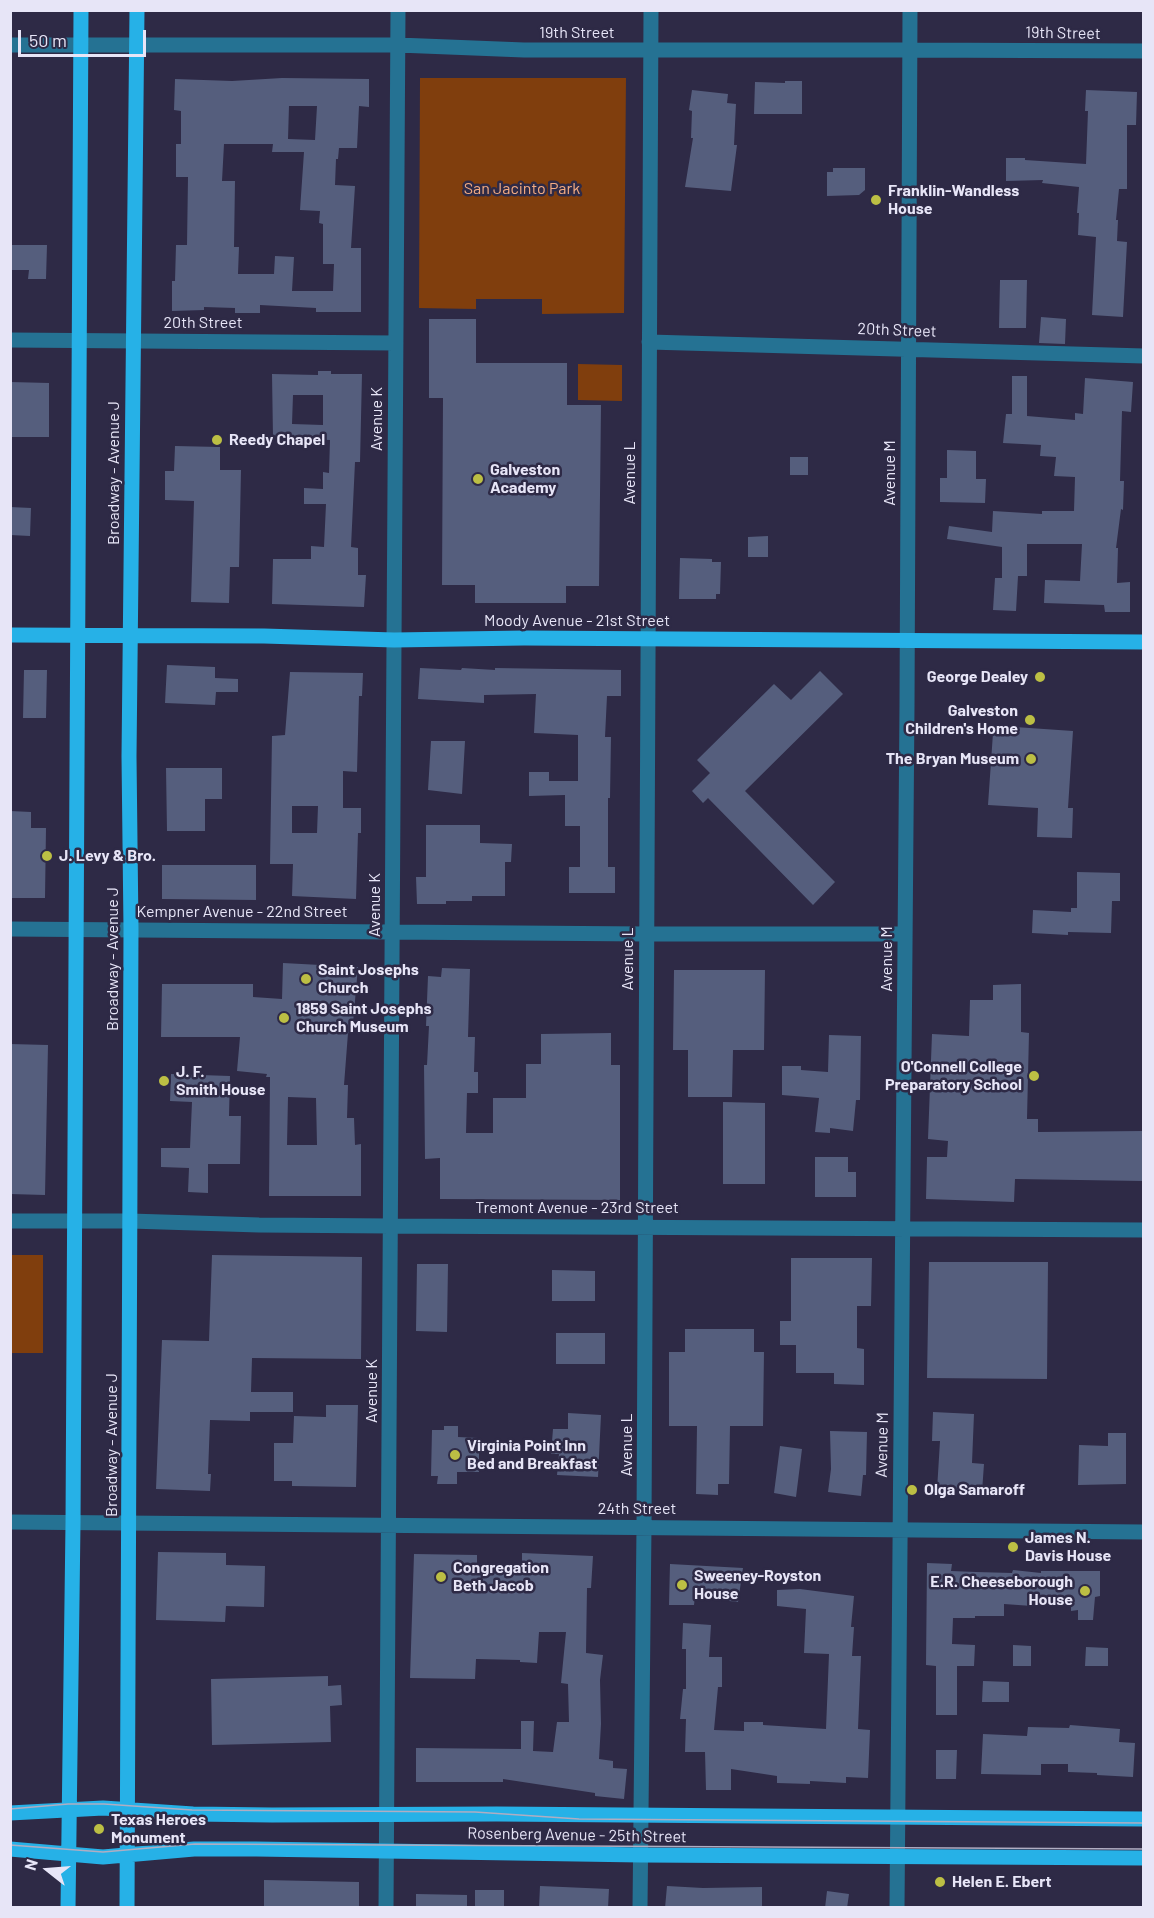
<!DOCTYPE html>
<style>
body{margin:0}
#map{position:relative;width:1154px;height:1918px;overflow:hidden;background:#2e2a46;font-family:Barlow,sans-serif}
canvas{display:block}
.frame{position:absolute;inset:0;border:12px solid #e7e5f7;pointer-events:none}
.north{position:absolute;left:18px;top:1840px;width:60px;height:60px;-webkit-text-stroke:4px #2e2a46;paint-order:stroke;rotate:287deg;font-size:16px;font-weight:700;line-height:24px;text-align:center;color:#e7e5f7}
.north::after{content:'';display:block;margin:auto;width:21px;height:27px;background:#e7e5f7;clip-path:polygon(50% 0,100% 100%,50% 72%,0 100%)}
.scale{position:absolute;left:18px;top:30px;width:128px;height:27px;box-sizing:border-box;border:3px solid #e7e5f7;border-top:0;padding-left:8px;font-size:18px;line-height:21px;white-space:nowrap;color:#e7e5f7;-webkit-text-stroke:4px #2e2a46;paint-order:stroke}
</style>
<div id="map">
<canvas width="1154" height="1918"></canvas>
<div class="frame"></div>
<div class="north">N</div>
<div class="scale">50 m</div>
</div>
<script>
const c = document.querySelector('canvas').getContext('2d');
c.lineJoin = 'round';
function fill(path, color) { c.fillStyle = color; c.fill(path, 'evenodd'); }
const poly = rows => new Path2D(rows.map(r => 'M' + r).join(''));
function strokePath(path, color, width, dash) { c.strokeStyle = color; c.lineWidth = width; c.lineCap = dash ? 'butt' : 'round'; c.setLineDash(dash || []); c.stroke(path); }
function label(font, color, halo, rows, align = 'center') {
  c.font = font + ' Barlow,sans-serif'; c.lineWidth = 5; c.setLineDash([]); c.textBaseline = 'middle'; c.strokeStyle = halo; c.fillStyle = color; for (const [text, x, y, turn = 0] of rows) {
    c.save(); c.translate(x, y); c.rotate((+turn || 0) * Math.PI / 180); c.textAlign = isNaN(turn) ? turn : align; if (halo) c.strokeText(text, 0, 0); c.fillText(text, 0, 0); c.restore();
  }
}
fill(poly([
 [420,78,626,78,624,313,542,314,542,299,476,299,476,309,419,308],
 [578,364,622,365,622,401,578,400],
 [11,1255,43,1255,43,1353,11,1353]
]), '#803e0d');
fill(poly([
 [282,78,369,79,369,107,359,106,357,148,339,148,338,159,336,159,335,185,355,186,351,248,361,248,361,312,316,312,316,308,260,305,260,313,235,313,235,308,204,307,204,310,172,311,172,281,175,281,176,245,187,245,188,177,176,177,176,144,181,144,181,111,174,110,175,79,232,81],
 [289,106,317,106,315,140,288,139],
 [224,144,273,144,272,152,304,152,300,210,320,211,319,223,323,224,323,264,334,264,333,291,292,291,294,257,275,256,274,274,238,274,239,247,234,247,235,181,222,181],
 [785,81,802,81,802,114,754,114,755,82,785,83],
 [692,90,728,94,727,103,736,104,734,145,737,145,731,191,685,187,693,138,691,138,692,111,689,110],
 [1086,90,1137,92,1136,125,1127,125,1127,189,1119,189,1116,220,1118,220,1117,241,1127,242,1123,317,1092,315,1096,237,1078,235,1079,213,1077,213,1079,187,1042,183,1043,180,1006,181,1006,158,1025,158,1025,160,1086,164,1088,111,1085,111],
 [833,168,865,168,865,190,859,195,827,196,827,172,833,172],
 [10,245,47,245,46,279,28,279,29,270,10,270],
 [1000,280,1027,280,1026,328,999,328],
 [1041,317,1066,319,1065,344,1039,343],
 [429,319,476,319,476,363,567,363,567,405,601,405,599,586,566,586,566,603,475,603,475,585,442,585,443,398,429,398],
 [318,371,331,371,331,374,362,374,360,462,355,462,351,547,358,548,358,575,366,575,364,607,272,604,273,559,311,559,311,546,324,547,326,504,304,504,304,488,323,489,323,472,329,473,330,440,273,438,272,374,318,375],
 [293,395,323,395,323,425,292,424],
 [1012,376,1027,376,1027,416,1075,420,1075,413,1083,414,1085,378,1133,382,1131,412,1122,411,1120,481,1124,481,1123,510,1121,509,1116,548,1118,548,1117,583,1130,582,1130,612,1105,612,1104,605,1044,603,1045,580,1080,581,1082,544,1027,544,1027,576,1018,576,1016,611,993,610,995,578,1002,578,1002,547,947,539,949,526,992,532,993,511,1042,514,1042,511,1074,511,1075,477,1054,476,1056,457,1040,456,1041,445,1003,443,1006,414,1012,414],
 [10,382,49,383,49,437,10,437],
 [175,446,220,447,220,470,241,470,239,567,230,567,229,603,191,602,194,501,165,500,165,471,174,471],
 [947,450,976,451,976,479,986,479,985,503,940,502,940,478,947,478],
 [790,457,808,457,808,475,790,475],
 [10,507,31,508,30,536,10,535],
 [768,536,768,557,748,557,748,537],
 [680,558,712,559,712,562,721,562,720,594,716,594,716,599,679,599],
 [167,665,215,667,215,678,238,679,238,692,216,692,215,705,165,703],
 [420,668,461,670,462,668,495,670,495,668,621,670,621,696,607,696,605,737,611,737,610,798,608,798,608,867,615,867,615,893,569,893,569,867,580,867,580,826,565,826,565,795,529,796,529,772,549,772,549,781,578,781,578,735,534,733,536,694,484,695,484,703,418,699],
 [24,670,47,670,46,718,23,718],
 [820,671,843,694,745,791,835,882,813,905,708,798,703,803,692,791,710,773,697,760,774,684,791,700],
 [290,672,363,673,362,696,359,696,357,772,343,771,343,808,361,808,361,833,358,833,356,899,292,896,293,864,270,864,272,736,285,735],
 [292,806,318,806,317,833,292,833],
 [1015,727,1073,731,1068,808,1073,808,1072,838,1037,837,1038,808,988,805,993,733,1014,734],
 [431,741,465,741,462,794,428,790],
 [166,768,222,768,222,799,205,799,205,831,167,831],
 [10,811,31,812,31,828,46,828,45,898,10,898],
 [426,825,480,825,480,843,512,844,511,862,505,862,505,896,472,896,472,901,446,901,446,904,417,904,416,877,426,877],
 [162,865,256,865,256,900,162,899],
 [1077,872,1120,873,1120,901,1112,901,1111,933,1068,932,1068,935,1032,933,1033,910,1071,912,1071,908,1077,908],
 [283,963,358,967,352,1034,348,1033,344,1085,348,1085,347,1118,354,1118,355,1145,361,1144,361,1196,269,1196,270,1077,266,1077,267,1074,237,1071,240,1037,161,1037,162,984,253,984,253,997,282,999],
 [288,1097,316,1098,317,1145,287,1145],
 [442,968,470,969,468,1037,475,1037,474,1072,478,1072,478,1093,467,1093,466,1133,493,1133,493,1098,526,1098,526,1064,541,1064,541,1034,611,1033,611,1065,620,1065,620,1200,440,1199,440,1158,425,1159,424,1065,427,1065,429,1026,426,1026,428,976,441,977],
 [674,970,765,970,764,1050,733,1050,732,1097,688,1097,688,1050,673,1050],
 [1021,984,1021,1032,1029,1033,1027,1119,1038,1119,1038,1132,1143,1131,1143,1181,1015,1179,1014,1202,926,1199,927,1157,947,1157,948,1141,928,1139,932,1034,969,1036,970,1000,993,1000,993,985],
 [829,1035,861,1036,860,1100,856,1100,853,1131,830,1128,830,1133,815,1132,819,1098,782,1095,782,1066,801,1066,801,1070,828,1072],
 [10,1044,48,1045,45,1195,10,1194],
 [171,1074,230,1076,229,1116,241,1116,240,1164,208,1164,208,1193,188,1192,189,1168,161,1167,161,1148,190,1148,192,1102,170,1101],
 [723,1102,765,1103,765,1184,723,1184],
 [815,1157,848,1157,848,1172,856,1172,856,1197,815,1197],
 [212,1255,362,1257,361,1359,252,1358,251,1392,293,1392,293,1412,250,1412,250,1421,210,1420,208,1474,211,1474,210,1491,156,1489,162,1340,209,1341],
 [791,1258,872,1258,871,1306,857,1306,857,1348,864,1349,864,1385,834,1384,834,1373,796,1373,796,1345,780,1345,780,1321,791,1321],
 [929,1262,1048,1262,1047,1379,927,1378],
 [417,1264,448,1264,447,1332,416,1331],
 [552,1270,595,1271,595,1301,552,1301],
 [685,1329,754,1329,754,1352,764,1352,763,1426,730,1426,729,1484,718,1484,718,1495,696,1494,697,1426,669,1426,669,1352,685,1352],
 [556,1333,605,1333,605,1364,556,1364],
 [326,1405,358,1405,356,1487,292,1486,292,1481,274,1481,274,1443,293,1443,294,1416,326,1417],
 [933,1412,974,1414,972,1463,984,1464,982,1492,937,1490,940,1441,932,1441],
 [568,1413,601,1415,598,1477,557,1475,559,1454,551,1454,553,1429,568,1429],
 [444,1426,458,1426,458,1437,479,1438,479,1472,457,1472,457,1484,437,1484,438,1476,431,1476,432,1430,444,1430],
 [830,1431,867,1432,866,1475,863,1475,861,1496,828,1492,831,1469],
 [1108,1433,1126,1433,1126,1484,1078,1485,1079,1445,1108,1446],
 [780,1446,802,1449,796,1497,774,1493],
 [158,1552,226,1553,226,1565,265,1566,264,1607,226,1606,225,1622,156,1620],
 [522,1553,593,1556,591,1588,587,1588,586,1653,603,1655,600,1680,601,1724,599,1759,613,1761,613,1768,627,1769,624,1799,595,1796,595,1793,503,1779,503,1782,416,1782,416,1748,521,1749,521,1721,534,1721,533,1751,553,1752,557,1722,569,1722,568,1684,561,1683,566,1632,539,1632,537,1663,520,1662,520,1660,476,1659,475,1679,410,1678,414,1554,477,1555,477,1564,522,1564],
 [927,1563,952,1564,951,1571,976,1572,1012,1573,1013,1570,1041,1573,1041,1571,1100,1571,1100,1596,1095,1597,1093,1620,1078,1620,1078,1610,1071,1611,1071,1606,1033,1603,1032,1606,1004,1604,1004,1616,975,1616,975,1618,953,1618,952,1644,975,1645,974,1666,957,1666,957,1715,936,1715,936,1666,926,1665],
 [670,1564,743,1568,738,1602,695,1597,694,1605,669,1605],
 [800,1589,854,1596,851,1627,854,1627,852,1656,861,1656,858,1729,870,1730,868,1778,846,1777,846,1783,810,1781,810,1784,777,1783,777,1776,731,1769,731,1790,706,1790,705,1752,685,1752,686,1719,680,1719,683,1689,686,1689,686,1649,682,1649,683,1623,711,1625,709,1657,722,1657,722,1687,718,1687,714,1730,744,1731,744,1722,763,1722,763,1725,826,1729,829,1654,804,1653,806,1609,777,1606,777,1590],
 [1013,1645,1031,1646,1031,1666,1013,1666],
 [1086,1647,1108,1648,1108,1666,1085,1666],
 [328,1676,328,1686,341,1685,342,1705,330,1706,331,1742,212,1745,211,1679],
 [983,1681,1009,1682,1009,1702,982,1702],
 [1070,1725,1120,1729,1119,1742,1135,1743,1133,1777,1097,1775,1097,1773,1068,1772,1068,1764,1041,1764,1041,1775,981,1774,983,1734,1027,1736,1028,1727,1069,1728],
 [936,1750,957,1750,956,1779,936,1779],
 [264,1880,359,1882,359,1908,264,1908],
 [540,1886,609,1889,608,1908,539,1908],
 [667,1886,703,1888,762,1887,762,1908,665,1908],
 [475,1890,504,1890,504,1908,475,1908],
 [827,1891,849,1894,847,1908,825,1908],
 [416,1894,467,1895,467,1908,416,1908]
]), '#555e7d');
strokePath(poly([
 [10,45,398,45,524,50,909,50,1144,51],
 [10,340,396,343],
 [649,342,1144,356],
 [10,929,645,934,905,934],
 [10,1221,130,1221,259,1225,391,1226,1144,1230],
 [10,1522,1144,1532],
 [386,1908,398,10],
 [640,1908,644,1527,651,10],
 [897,1908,907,706,910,10]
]), '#257293', 15);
strokePath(poly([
 [10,635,264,636,394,640,524,638,1144,642],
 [10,1813,103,1808,193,1814,272,1815,497,1814,1144,1819],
 [10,1849,103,1857,194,1849,256,1849,641,1855,1144,1858],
 [68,1908,73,1523,81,10],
 [127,1908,131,929,129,756,137,10]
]), '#26b1e7', 15);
strokePath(poly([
 [10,1809,68,1804,104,1804,192,1810,475,1812,579,1819,1144,1823],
 [10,1845,103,1852,195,1844,1144,1849]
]), '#b0adc2', 1.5);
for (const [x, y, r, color] of [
 [876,200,6,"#bcbf44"],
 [217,440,6,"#bcbf44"],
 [478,479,6,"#bcbf44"],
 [1040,677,6,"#bcbf44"],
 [1030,720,6,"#bcbf44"],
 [1031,759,6,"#bcbf44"],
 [47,856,6,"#bcbf44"],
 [306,979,6,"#bcbf44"],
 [284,1018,6,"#bcbf44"],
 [1034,1076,6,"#bcbf44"],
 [164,1081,6,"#bcbf44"],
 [455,1455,6,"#bcbf44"],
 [912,1490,6,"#bcbf44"],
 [1013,1547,6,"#bcbf44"],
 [441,1577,6,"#bcbf44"],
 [682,1585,6,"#bcbf44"],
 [1085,1591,6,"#bcbf44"],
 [99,1829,6,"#bcbf44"],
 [940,1882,6,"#bcbf44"]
]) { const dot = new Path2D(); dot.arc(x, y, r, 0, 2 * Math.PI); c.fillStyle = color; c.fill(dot); strokePath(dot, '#2e2a46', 2); }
label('16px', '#e7e5f7', '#2e2a46', [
 ["19th Street",577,33],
 ["19th Street",1063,33,1],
 ["20th Street",203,323],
 ["20th Street",897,330,2],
 ["Avenue K",377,419,-90],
 ["Broadway - Avenue J",114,473,-90],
 ["Avenue L",630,473,-90],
 ["Avenue M",890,473,-90],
 ["Moody Avenue - 21st Street",577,621],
 ["Avenue K",375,905,-90],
 ["Kempner Avenue - 22nd Street",242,912],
 ["Broadway - Avenue J",113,959,-90],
 ["Avenue L",628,959,-90],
 ["Avenue M",887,959,-90],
 ["Tremont Avenue - 23rd Street",577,1208],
 ["Avenue K",372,1391,-90],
 ["Broadway - Avenue J",112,1445,-90],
 ["Avenue L",627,1445,-90],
 ["Avenue M",882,1445,-89],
 ["24th Street",637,1509],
 ["Rosenberg Avenue - 25th Street",577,1835,1]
]);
label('16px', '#f4ac83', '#2e2a46', [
 ["San Jacinto Park",522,189]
]);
label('bold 16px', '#e7e5f7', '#2e2a46', [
 ["Franklin-Wandless",888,191],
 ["House",888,209],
 ["Reedy Chapel",229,440],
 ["Galveston",490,470],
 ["Academy",490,488],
 ["George Dealey",1028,677,"right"],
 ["Galveston",1018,711,"right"],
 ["Children's Home",1018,729,"right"],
 ["The Bryan Museum",1019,759,"right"],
 ["J. Levy & Bro.",59,856],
 ["Saint Josephs",318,970],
 ["Church",318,988],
 ["1859 Saint Josephs",296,1009],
 ["Church Museum",296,1027],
 ["O'Connell College",1022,1067,"right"],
 ["Preparatory School",1022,1085,"right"],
 ["J. F.",176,1072],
 ["Smith House",176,1090],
 ["Virginia Point Inn",467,1446],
 ["Bed and Breakfast",467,1464],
 ["Olga Samaroff",924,1490],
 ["James N.",1025,1538],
 ["Davis House",1025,1556],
 ["Congregation",453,1568],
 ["Beth Jacob",453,1586],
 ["Sweeney-Royston",694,1576],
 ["House",694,1594],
 ["E.R. Cheeseborough",1073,1582,"right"],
 ["House",1073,1600,"right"],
 ["Texas Heroes",111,1820],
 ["Monument",111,1838],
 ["Helen E. Ebert",952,1882]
], 'left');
</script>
